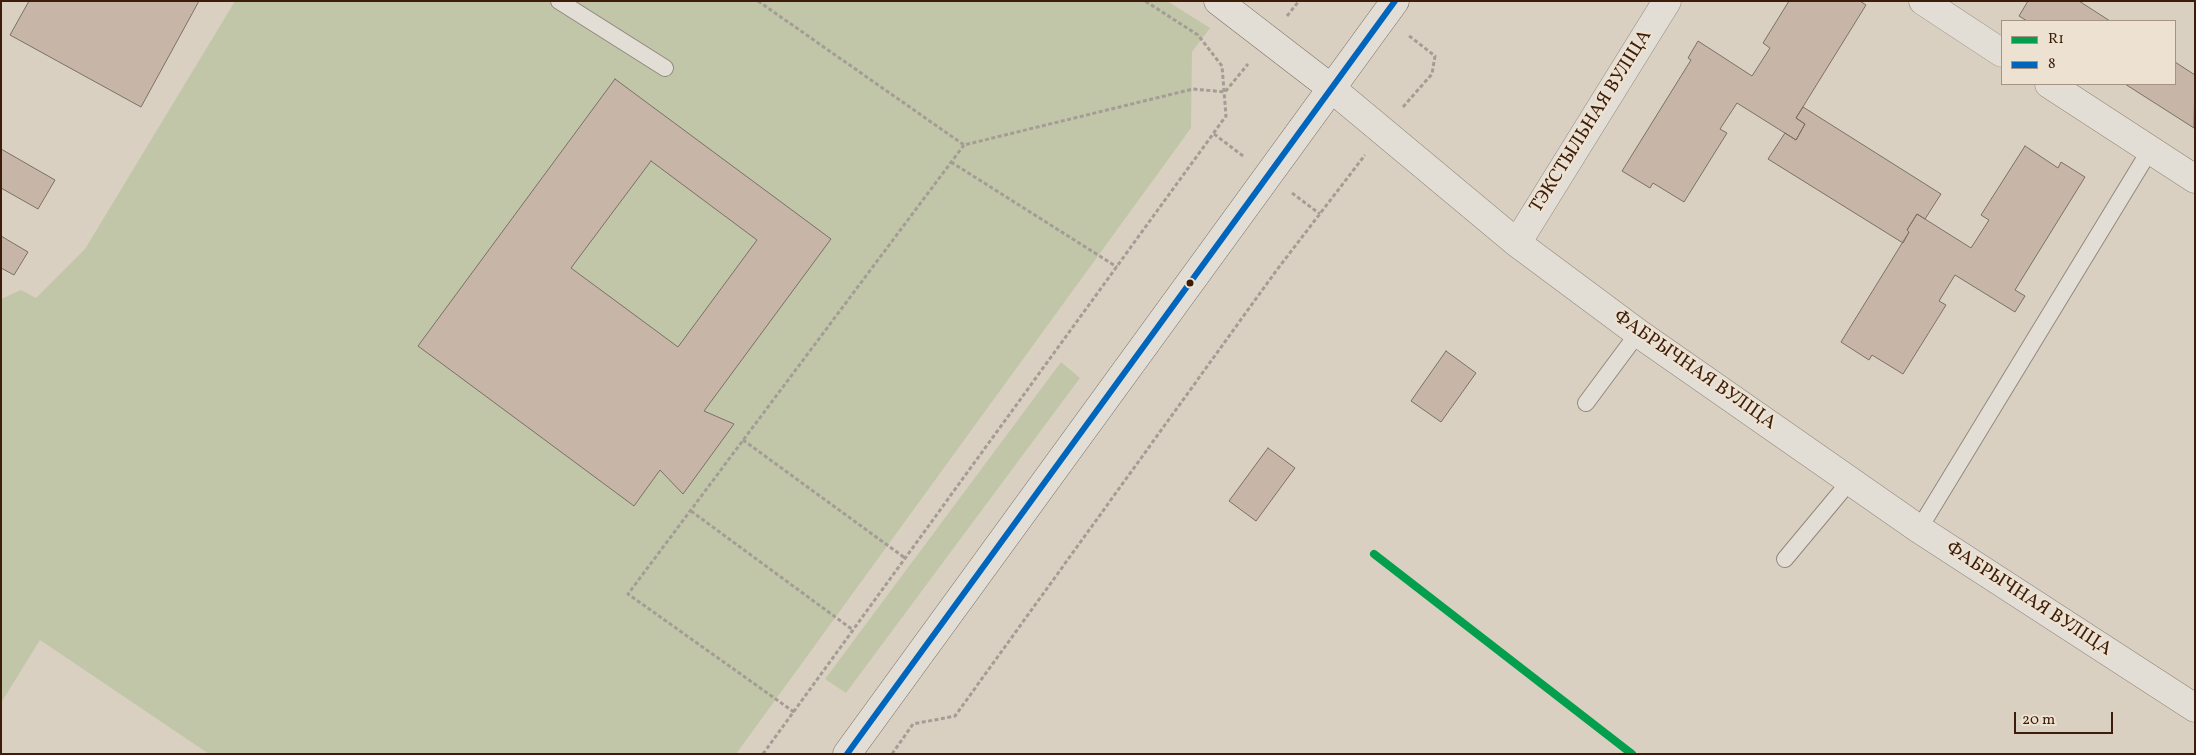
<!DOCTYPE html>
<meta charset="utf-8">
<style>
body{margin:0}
#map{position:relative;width:2196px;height:755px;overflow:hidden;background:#dad0c2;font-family:Vollkorn,serif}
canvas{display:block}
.frame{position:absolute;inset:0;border:2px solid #3d1d0a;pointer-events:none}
.legend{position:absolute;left:2001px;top:20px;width:175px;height:65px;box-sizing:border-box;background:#ede2d1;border:1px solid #a79381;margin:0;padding:6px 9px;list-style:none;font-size:15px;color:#3d1d0a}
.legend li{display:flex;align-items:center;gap:10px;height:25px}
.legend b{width:25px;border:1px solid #a79381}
.scale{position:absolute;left:2014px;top:712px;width:99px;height:22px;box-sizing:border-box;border:2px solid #3d1d0a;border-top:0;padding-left:6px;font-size:15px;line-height:18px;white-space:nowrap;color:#3d1d0a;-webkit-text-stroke:4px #ede2d1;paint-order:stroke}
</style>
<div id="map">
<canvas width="2196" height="755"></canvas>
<div class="frame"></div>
<ul class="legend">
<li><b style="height:6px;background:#039f4d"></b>R1</li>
<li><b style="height:6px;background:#0065bd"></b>8</li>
</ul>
<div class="scale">20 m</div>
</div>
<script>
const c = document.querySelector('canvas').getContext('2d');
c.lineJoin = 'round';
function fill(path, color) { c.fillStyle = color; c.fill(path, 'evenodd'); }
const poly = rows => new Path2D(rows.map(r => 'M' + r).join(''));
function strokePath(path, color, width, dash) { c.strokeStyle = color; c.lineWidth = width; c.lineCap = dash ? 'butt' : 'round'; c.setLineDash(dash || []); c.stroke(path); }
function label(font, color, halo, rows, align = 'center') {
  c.font = font + ' Vollkorn,serif'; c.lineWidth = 4.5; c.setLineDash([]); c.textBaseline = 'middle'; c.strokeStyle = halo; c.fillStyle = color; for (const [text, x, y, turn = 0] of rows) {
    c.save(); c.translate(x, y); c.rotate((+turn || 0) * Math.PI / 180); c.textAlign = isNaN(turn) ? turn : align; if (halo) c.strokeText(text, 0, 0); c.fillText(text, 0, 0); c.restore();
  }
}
fill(poly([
 [235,1,1167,1,1210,28,1192,52,1191,128,736,754,209,754,40,640,1,703,1,299,21,290,36,298,85,249],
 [1061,362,1080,378,846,693,825,679]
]), '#c2c6a8');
const building = poly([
 [29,1,199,1,141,107,10,35,29,1],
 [1789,1,1860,1,1866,5,1796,118,1805,124,1796,140,1737,103,1720,129,1727,133,1684,202,1653,183,1650,188,1622,171,1691,60,1688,58,1698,41,1752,76,1770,48,1763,43,1789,1],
 [2028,1,2079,1,2110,21,2027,21,2019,16,2028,1],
 [2175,62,2195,75,2194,128,2125,84,2175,84,2175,62],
 [615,79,831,239,704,411,734,424,683,494,660,470,634,506,418,346,615,79],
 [651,161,757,240,678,347,571,268,651,161],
 [1803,107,1941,194,1925,219,1917,214,1907,230,1909,232,1903,243,1768,159,1785,133,1796,140,1805,124,1796,118,1803,107],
 [2025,146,2058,168,2061,162,2085,177,2015,290,2025,296,2015,312,1955,275,1939,301,1946,305,1903,374,1872,355,1869,360,1841,342,1909,232,1907,230,1917,214,1971,248,1989,220,1981,215,2025,146],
 [1,149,55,180,38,209,1,188,1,149],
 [1,236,28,252,14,275,1,268,1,236],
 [1446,351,1476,373,1441,422,1411,401,1446,351],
 [1268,448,1295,468,1256,521,1229,501,1268,448]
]);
fill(building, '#c7b6a8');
strokePath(building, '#7a7066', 1);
const service = poly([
 [559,1,665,68],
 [1586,403,1638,333],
 [1919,529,2150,150],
 [1785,559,1850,481]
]);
const minor = poly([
 [1923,1,2002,53],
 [2049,84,2195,179],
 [1331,88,1517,243,1638,333,1919,529,2195,708],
 [1517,243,1667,1]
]);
const secondary = poly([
 [1218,1,1331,88],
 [847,754,1395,1]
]);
strokePath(service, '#92887e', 18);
strokePath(minor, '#92887e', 29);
strokePath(secondary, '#7a7066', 29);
strokePath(poly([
 [758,1,964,145,1193,89,1225,92,1248,64],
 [1287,16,1299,1],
 [1403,107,1432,74,1435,56,1408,35],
 [1214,134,1243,156],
 [951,162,1117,267],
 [1292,193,1320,214],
 [743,440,905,558],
 [691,511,853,630],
 [794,712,628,594,964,145],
 [763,754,1226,116,1222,66,1198,35,1145,1],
 [892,754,913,724,955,716,1276,271,1365,155]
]), '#a49d95', 3, [4, 2.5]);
strokePath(service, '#e2ded6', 16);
strokePath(minor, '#e2ded6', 28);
strokePath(secondary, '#e2ded6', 28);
strokePath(poly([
 [847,754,1395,1]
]), '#0065bd', 6);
strokePath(poly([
 [1374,554,1632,754]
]), '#039f4d', 8);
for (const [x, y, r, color] of [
 [1190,283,4.5,"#3d1d0a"]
]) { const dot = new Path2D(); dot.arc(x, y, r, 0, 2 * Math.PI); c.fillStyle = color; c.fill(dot); strokePath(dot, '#ede2d1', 2); }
label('19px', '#3d1d0a', '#ede2d1', [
 ["ТЭКСТЫЛЬНАЯ ВУЛІЦА",1592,122,-58],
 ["ФАБРЫЧНАЯ ВУЛІЦА",1694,371,35],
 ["ФАБРЫЧНАЯ ВУЛІЦА",2028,600,33]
]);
</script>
